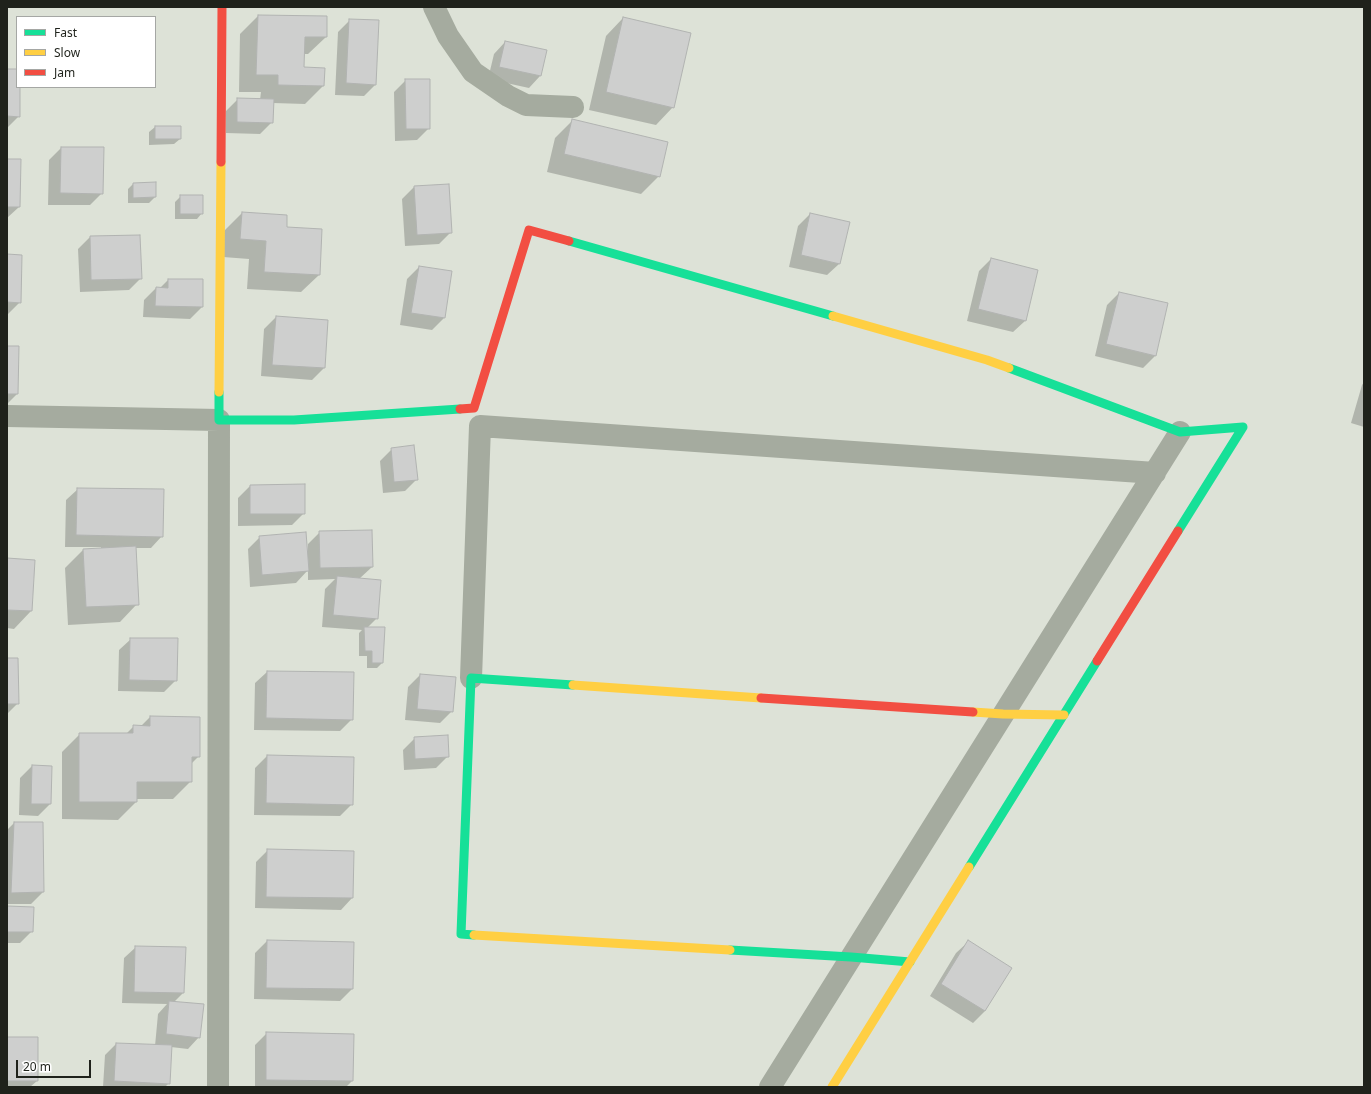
<!DOCTYPE html>
<style>
body{margin:0}
#map{position:relative;width:1371px;height:1094px;overflow:hidden;background:#dde2d7;font-family:"Noto Sans",sans-serif}
canvas{display:block}
.frame{position:absolute;inset:0;border:8px solid #1f221b;pointer-events:none}
.legend{position:absolute;left:16px;top:16px;width:140px;height:72px;box-sizing:border-box;background:#fff;border:1px solid #a5a7a4;margin:0;padding:5px 7px;list-style:none;font-size:12px;color:#1f221b}
.legend li{display:flex;align-items:center;gap:8px;height:20px}
.legend b{width:20px;border:1px solid #a5a7a4}
.scale{position:absolute;left:16px;top:1060px;width:75px;height:18px;box-sizing:border-box;border:2px solid #1f221b;border-top:0;padding-left:5px;font-size:12px;line-height:14px;white-space:nowrap;color:#1f221b;-webkit-text-stroke:3px #fff;paint-order:stroke}
</style>
<div id="map">
<canvas width="1371" height="1094"></canvas>
<div class="frame"></div>
<ul class="legend">
<li><b style="height:5px;background:#16e098"></b>Fast</li>
<li><b style="height:5px;background:#ffcf43"></b>Slow</li>
<li><b style="height:5px;background:#f24e42"></b>Jam</li>
</ul>
<div class="scale">20 m</div>
</div>
<script>
const c = document.querySelector('canvas').getContext('2d');
c.lineJoin = 'round';
function fill(path, color) { c.fillStyle = color; c.fill(path, 'evenodd'); }
const poly = rows => new Path2D(rows.map(r => 'M' + r).join(''));
function strokePath(path, color, width, dash) { c.strokeStyle = color; c.lineWidth = width; c.lineCap = dash ? 'butt' : 'round'; c.setLineDash(dash || []); c.stroke(path); }
fill(poly([
 [258,16,326,17,326,37,308,54,304,54,303,68,323,86,305,104,273,103,272,122,260,134,226,133,226,111,238,99,260,100,261,92,239,92,240,34],
 [623,18,673,107,656,125,589,110,606,36],
 [350,20,376,84,364,96,335,95,338,32],
 [505,42,540,76,529,88,488,79,494,54],
 [7,70,17,70,17,87,19,87,19,116,7,128],
 [406,80,429,128,417,140,395,141,394,92],
 [573,120,659,176,641,194,547,172,555,138],
 [155,127,180,139,174,144,149,145,149,132],
 [61,148,103,148,102,193,90,205,48,205,49,160],
 [7,160,19,207,7,218],
 [155,183,155,197,149,203,128,203,128,189,133,184],
 [414,187,451,232,439,244,405,246,402,199],
 [181,196,202,213,197,219,175,219,175,202],
 [242,213,285,227,319,275,301,292,247,289,249,259,223,257,224,231],
 [810,214,839,264,827,275,789,267,798,226],
 [90,237,141,278,129,290,80,292,78,249],
 [7,255,20,302,8,314,7,314],
 [991,259,1025,321,1013,332,967,321,979,271],
 [419,267,444,318,432,330,400,325,407,279],
 [168,280,202,307,190,319,143,317,144,300,156,288,160,288],
 [1119,293,1155,356,1143,368,1095,356,1107,305],
 [276,317,324,368,312,380,261,376,264,329],
 [7,347,17,394,7,404],
 [1364,382,1364,427,1351,423,1362,385],
 [392,449,417,479,405,491,383,493,380,461],
 [250,486,304,513,292,525,238,526,238,498],
 [78,489,162,536,151,548,135,548,137,604,120,622,68,625,65,568,83,550,101,549,101,547,65,547,66,500],
 [320,532,372,567,359,579,377,618,367,628,382,663,377,668,367,668,367,656,359,656,359,633,362,630,322,627,325,589,335,579,308,580,308,570,296,583,250,587,248,549,260,537,308,552,308,544],
 [7,559,34,561,31,611,14,629,7,628],
 [131,639,176,680,164,692,118,691,119,650],
 [7,659,18,703,7,714],
 [267,672,352,719,340,731,254,730,255,683],
 [420,675,452,711,440,723,405,720,408,687],
 [150,717,199,718,199,756,191,764,191,781,173,799,136,799,136,802,118,820,62,819,62,752,80,734,126,734,134,726,141,726],
 [415,738,448,756,436,768,404,770,403,750],
 [267,756,352,804,340,816,254,815,255,768],
 [32,766,50,804,38,816,19,815,20,778],
 [14,823,43,892,31,904,7,904,7,830],
 [268,850,352,898,341,910,255,908,256,862],
 [7,907,32,931,20,943,7,943],
 [267,941,352,989,340,1001,254,999,255,953],
 [968,942,1011,968,985,1011,973,1023,930,996,956,953],
 [136,947,183,993,174,1002,199,1037,188,1049,171,1047,169,1083,165,1087,103,1087,105,1055,116,1044,155,1046,158,1014,167,1004,122,1003,124,958],
 [267,1033,352,1081,346,1087,255,1087,255,1045],
 [7,1038,37,1081,30,1087,7,1087]
]), '#0003');
const building = poly([
 [258,15,327,16,327,37,305,37,304,67,325,68,324,86,278,85,278,75,256,75,258,15],
 [623,17,691,33,674,108,606,92,623,17],
 [349,19,379,20,376,85,346,83,349,19],
 [505,41,547,50,541,76,499,67,505,41],
 [7,69,17,69,17,87,20,87,20,117,7,116,7,69],
 [405,79,430,79,430,129,406,129,405,79],
 [237,98,274,99,273,123,237,122,237,98],
 [572,119,668,142,660,177,564,154,572,119],
 [155,126,181,126,181,139,155,139,155,126],
 [61,147,104,147,103,194,60,193,61,147],
 [7,159,21,159,20,207,7,207,7,159],
 [156,182,156,197,133,198,133,183,156,182],
 [449,184,452,233,417,235,414,186,449,184],
 [180,195,203,195,203,214,180,214,180,195],
 [242,212,287,215,287,227,322,229,320,275,264,272,266,241,240,239,242,212],
 [810,213,850,222,840,264,801,255,810,213],
 [140,235,142,279,91,280,90,236,140,235],
 [7,254,22,255,21,303,7,302,7,254],
 [991,258,1038,270,1026,321,978,309,991,258],
 [419,266,452,271,445,318,411,313,419,266],
 [168,279,203,279,203,307,155,306,156,287,168,288,168,279],
 [1119,292,1168,303,1156,356,1106,344,1119,292],
 [276,316,328,320,325,368,272,365,276,316],
 [7,346,19,346,18,394,7,394,7,346],
 [414,445,418,480,394,482,391,448,414,445],
 [305,484,305,514,250,514,250,485,305,484],
 [77,488,164,489,163,537,76,535,77,488],
 [372,530,373,567,320,568,319,531,372,530],
 [306,532,309,571,262,575,259,536,306,532],
 [136,546,139,605,86,607,83,549,136,546],
 [7,558,35,560,32,611,7,610,7,558],
 [337,576,381,580,378,619,333,615,337,576],
 [364,627,385,627,383,663,372,663,372,651,365,651,364,627],
 [130,638,178,638,177,681,129,680,130,638],
 [7,658,18,658,19,704,7,704,7,658],
 [267,671,354,672,353,720,266,718,267,671],
 [420,674,456,677,453,712,417,709,420,674],
 [150,716,200,717,200,757,192,757,192,782,137,782,137,802,79,802,79,733,133,733,133,725,150,726,150,716],
 [448,735,449,757,415,759,414,737,448,735],
 [267,755,354,757,353,805,266,803,267,755],
 [32,765,52,766,51,804,31,804,32,765],
 [14,822,43,822,44,892,11,893,14,822],
 [267,849,354,851,353,898,266,897,267,849],
 [7,906,34,907,33,932,7,932,7,906],
 [267,940,354,942,353,989,266,988,267,940],
 [968,940,1012,968,985,1011,941,984,968,940],
 [135,946,186,947,184,993,134,992,135,946],
 [169,1001,204,1004,200,1038,166,1034,169,1001],
 [266,1032,354,1034,353,1081,266,1080,266,1032],
 [7,1037,38,1037,38,1081,7,1081,7,1037],
 [116,1043,172,1045,170,1084,114,1081,116,1043]
]);
fill(building, '#cecfce');
strokePath(building, '#b1b3b1', 1);
strokePath(poly([
 [434,7,448,36,473,72,508,96,526,105,573,107],
 [7,416,219,420,218,1087],
 [471,678,480,426,1155,473],
 [770,1087,1180,432]
]), '#a5ab9f', 22);
strokePath(poly([
 [569,241,833,316],
 [1009,368,1180,432,1243,427,1178,531],
 [219,392,219,420,294,420,460,409],
 [969,867,1097,661],
 [474,935,461,934,471,678,573,685],
 [730,950,851,957,910,962]
]), '#16e098', 9);
strokePath(poly([
 [833,316,987,360,1009,368],
 [219,392,221,162],
 [573,685,761,698],
 [973,712,1003,714,1064,715],
 [474,935,730,950],
 [832,1087,969,867]
]), '#ffcf43', 9);
strokePath(poly([
 [221,162,222,7],
 [460,409,474,408,529,230,569,241],
 [1097,661,1178,531],
 [761,698,973,712]
]), '#f24e42', 9);
</script>
